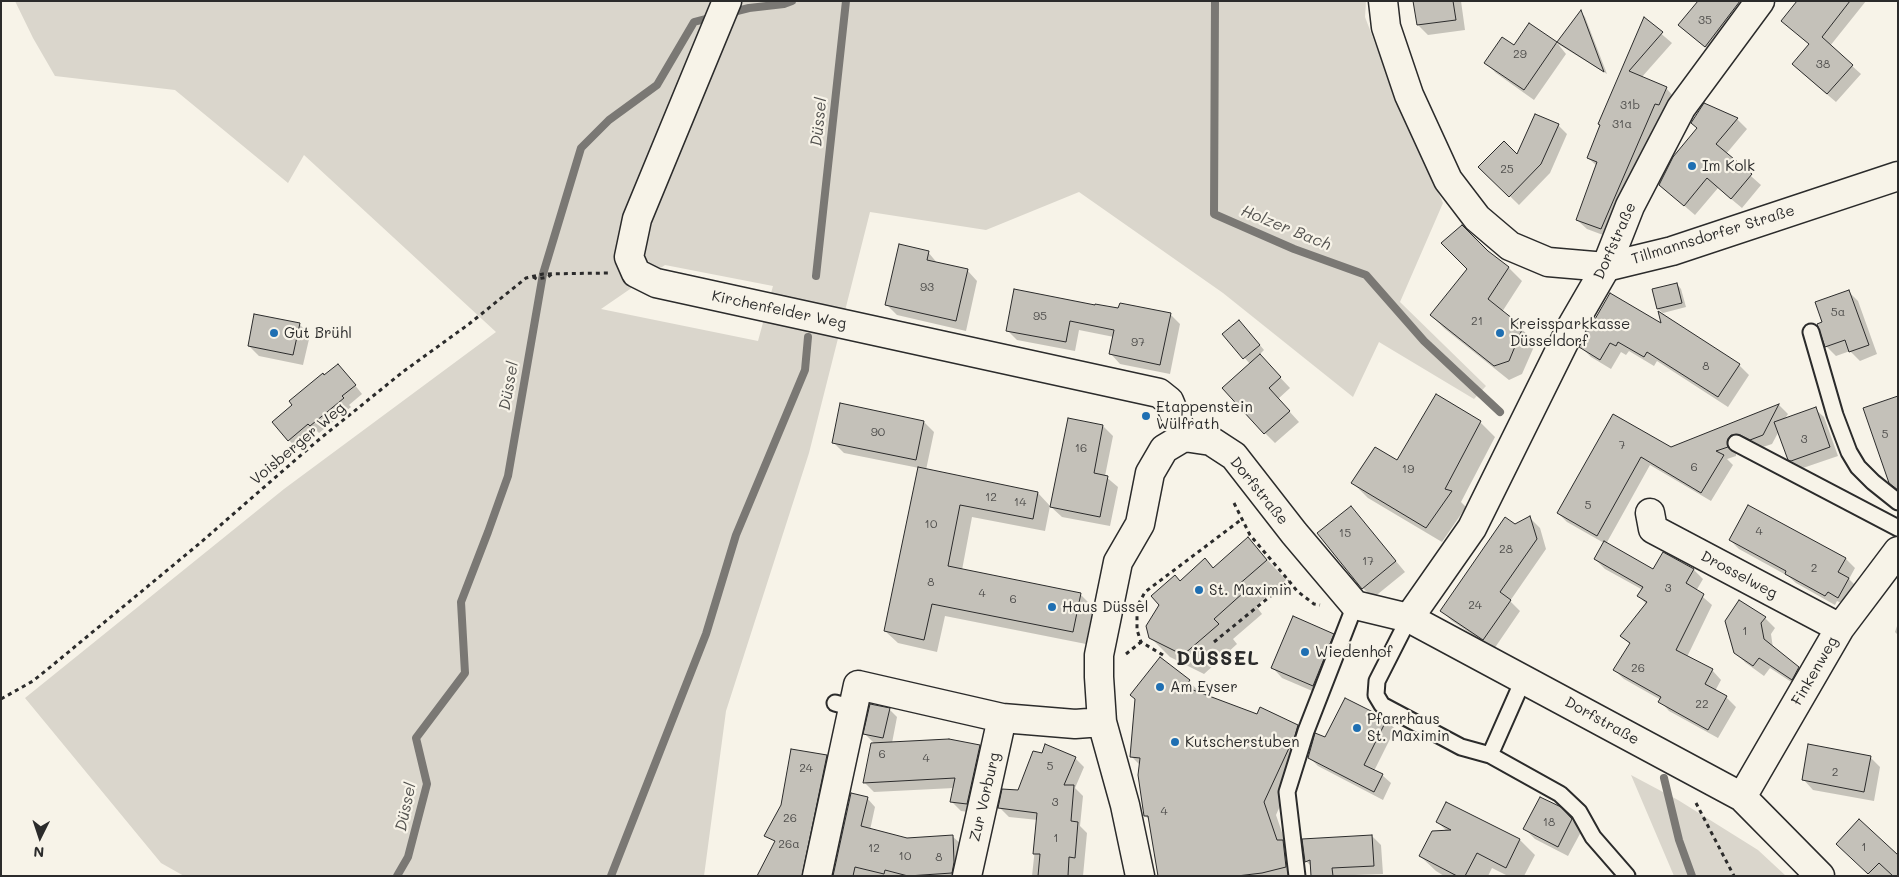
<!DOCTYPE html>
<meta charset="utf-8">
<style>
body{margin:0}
#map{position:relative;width:1899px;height:877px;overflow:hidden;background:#f7f3e8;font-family:Mali,sans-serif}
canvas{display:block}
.frame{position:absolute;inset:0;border:2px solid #2b2b2b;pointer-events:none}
.north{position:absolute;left:15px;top:812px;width:50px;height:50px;-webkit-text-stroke:4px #f7f3e8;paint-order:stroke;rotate:184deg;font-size:14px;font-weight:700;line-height:20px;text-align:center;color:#2b2b2b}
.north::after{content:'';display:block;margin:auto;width:18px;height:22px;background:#2b2b2b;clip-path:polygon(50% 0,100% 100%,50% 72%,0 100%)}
</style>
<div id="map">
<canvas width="1899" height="877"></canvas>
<div class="frame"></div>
<div class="north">N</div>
</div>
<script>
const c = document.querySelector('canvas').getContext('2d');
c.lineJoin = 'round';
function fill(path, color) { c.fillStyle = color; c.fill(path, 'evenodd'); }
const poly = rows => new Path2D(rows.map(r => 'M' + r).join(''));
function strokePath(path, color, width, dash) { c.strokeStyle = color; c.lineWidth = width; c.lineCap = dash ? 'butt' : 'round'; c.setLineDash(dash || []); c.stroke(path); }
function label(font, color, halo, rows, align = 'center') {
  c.font = font + ' Mali,sans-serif'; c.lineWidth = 4.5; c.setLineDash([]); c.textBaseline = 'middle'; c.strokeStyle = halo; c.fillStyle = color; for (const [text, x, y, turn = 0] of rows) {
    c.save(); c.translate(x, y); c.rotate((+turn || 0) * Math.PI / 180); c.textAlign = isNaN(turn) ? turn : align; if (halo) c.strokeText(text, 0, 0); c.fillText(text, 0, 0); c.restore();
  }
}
fill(poly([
 [15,1,1366,1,1365,17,1393,90,1443,203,1400,302,1486,386,1474,399,1379,342,1353,397,1223,293,1079,192,986,230,870,212,809,453,726,711,704,876,184,876,161,863,25,698,284,489,496,332,304,155,288,183,175,90,55,76,33,38],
 [665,265,773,286,758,341,601,309],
 [1631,775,1678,800,1758,850,1786,876,1674,876]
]), '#dad6cc');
fill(poly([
 [1415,1,1461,1,1465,30,1428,35,1418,25],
 [1699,1,1745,1,1715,55,1689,34],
 [1798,1,1866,1,1830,46,1861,74,1836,102,1802,73,1810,45,1782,21],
 [1581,12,1585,17,1607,74,1558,44,1566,54,1534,100,1496,73,1486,63,1515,47,1530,25,1557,44],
 [1644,19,1672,43,1641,78,1666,88,1675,98,1611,238,1587,229,1577,220,1597,166,1588,158],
 [1737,119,1747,129,1726,154,1761,185,1742,208,1718,188,1695,215,1660,185,1698,129],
 [1558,125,1567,134,1550,173,1519,205,1480,167,1518,156],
 [928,252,938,264,967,270,977,281,966,331,897,315,887,305],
 [1488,252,1509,268,1522,281,1502,312,1536,342,1522,374,1509,380,1445,329,1431,315,1469,269],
 [1677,284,1681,289,1686,307,1663,313,1658,309],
 [1848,291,1858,301,1877,354,1860,361,1850,351,1836,356,1827,347,1818,325,1824,323],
 [1119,310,1170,314,1180,324,1170,374,1120,364,1111,354,1114,337,1079,330,1075,351,1017,340,1007,330],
 [299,324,310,335,303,365,259,356,249,346],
 [1244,326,1264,350,1259,355,1290,388,1278,399,1299,422,1275,443,1265,433,1250,364,1224,334],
 [1662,326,1739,365,1749,375,1728,407,1657,361,1654,366,1629,351,1626,355,1621,352,1611,369,1591,357,1581,347],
 [346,374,362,394,349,405,351,407,319,433,317,431,296,448,289,440,325,377],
 [841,405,924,422,934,432,926,470,1038,493,1051,507,1069,419,1103,426,1113,436,1105,476,1118,487,1110,526,1062,517,1050,506,1045,531,972,517,962,570,1080,594,1093,607,1086,644,945,616,937,652,898,643,885,631,919,468,844,453,834,443],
 [1779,405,1788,414,1784,420,1815,409,1824,417,1838,456,1800,469,1789,459,1779,431,1772,444,1760,448,1736,448,1736,456,1727,459,1733,465,1711,501,1650,465,1606,544,1654,571,1694,570,1703,579,1696,591,1712,605,1687,657,1712,670,1721,680,1715,691,1726,697,1736,707,1718,738,1669,711,1660,701,1661,700,1624,679,1614,670,1630,644,1621,636,1646,604,1639,596,1643,590,1605,569,1595,559,1604,543,1567,522,1558,513,1614,416,1671,449],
 [1728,437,1732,437,1724,445],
 [1480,422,1495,437,1461,502,1466,507,1442,542,1368,498,1353,483],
 [1351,507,1405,572,1373,598,1363,588],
 [1749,507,1846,559,1855,568,1849,579,1858,588,1848,606,1837,601,1835,605,1796,583,1788,576,1739,549,1730,540],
 [1530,518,1540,528,1546,549,1510,601,1520,611,1494,649,1452,621,1442,611,1515,526],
 [1248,539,1286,580,1256,606,1262,614,1233,639,1237,644,1204,674,1170,657,1150,637,1180,582,1205,560,1214,569],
 [1739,602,1765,618,1775,628,1771,634,1773,648,1809,678,1802,689,1770,668,1764,676,1746,663,1735,653],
 [1898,623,1898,635,1895,632],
 [1333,635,1343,645,1324,696,1282,678,1272,667],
 [1160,658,1189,681,1201,694,1258,715,1298,726,1310,738,1276,815,1286,844,1295,853,1298,876,1159,876,1150,820,1145,816,1141,766,1131,756],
 [1346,700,1387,720,1395,729,1374,771,1382,775,1391,783,1383,800,1318,766,1309,757,1326,739],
 [889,709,897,717,892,743,979,746,989,756,977,813,961,811,951,801,954,788,874,792,864,782,875,744,865,734],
 [826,757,836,766,812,876,758,876],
 [1870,757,1880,767,1874,801,1813,790,1803,779],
 [1075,758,1084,767,1075,788,1083,796,1080,826,1087,833,1083,876,1032,876,1038,820,1009,817,999,807,1019,792],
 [867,798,875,807,870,830,907,839,952,836,961,844,961,876,834,876],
 [1447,804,1520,840,1535,855,1524,876,1508,876,1492,868,1488,876,1444,876,1436,871,1420,856,1447,831,1437,822],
 [1560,808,1582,830,1568,856,1535,839,1525,829],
 [1859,821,1898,876,1871,876,1847,854],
 [1372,836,1381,845,1383,874,1327,876,1315,870,1306,861]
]), '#0003');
strokePath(poly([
 [1215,1,1214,214,1294,249,1366,275,1424,341,1500,412],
 [729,13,749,8,784,4,792,1],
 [816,276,846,1],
 [1664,778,1679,840,1692,876],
 [397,876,408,857,427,784,416,738,465,673,461,602,488,532,508,476,543,274,581,148,609,120,657,85,694,22,713,17],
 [611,876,706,634,736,535,805,370,808,337]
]), '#7a7874', 8);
const building = poly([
 [1413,1,1453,1,1456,20,1417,25,1413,1],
 [1698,1,1740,1,1705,47,1678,25,1698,1],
 [1797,1,1850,1,1822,37,1853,65,1827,94,1792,64,1809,44,1781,21,1797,1],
 [1581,10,1604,72,1557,42,1581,10],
 [1644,17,1663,32,1629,71,1667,87,1659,105,1655,104,1601,229,1576,220,1597,162,1587,158,1600,125,1598,124,1644,17],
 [1529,23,1557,42,1524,90,1484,63,1502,37,1514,45,1529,23],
 [1704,103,1738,118,1716,144,1752,174,1731,199,1707,178,1684,206,1659,185,1673,157,1697,128,1691,123,1704,103],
 [1535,114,1559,124,1541,164,1509,197,1478,167,1504,141,1517,154,1535,114],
 [1462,225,1488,251,1509,267,1488,299,1523,327,1509,361,1494,366,1430,315,1467,269,1441,243,1462,225],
 [899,244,929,251,927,260,968,269,956,321,885,305,899,244],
 [1677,283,1682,303,1657,309,1652,289,1677,283],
 [1014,289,1095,305,1095,304,1118,308,1120,303,1171,313,1160,365,1109,354,1114,330,1070,321,1066,342,1006,331,1014,289],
 [1849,290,1869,345,1849,352,1845,340,1825,347,1817,324,1822,322,1815,302,1849,290],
 [1610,293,1661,323,1658,311,1740,364,1718,397,1647,352,1644,357,1618,342,1616,346,1610,343,1600,360,1579,347,1610,293],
 [254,314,300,323,293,355,248,346,254,314],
 [1239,320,1260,345,1243,359,1222,334,1239,320],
 [1260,354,1281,377,1269,388,1290,411,1264,434,1222,388,1260,354],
 [338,364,356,385,342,396,344,398,310,426,308,424,288,441,272,422,292,405,289,401,323,373,324,375,338,364],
 [1436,394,1481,421,1445,489,1452,491,1426,528,1351,483,1375,447,1397,460,1436,394],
 [1898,396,1898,490,1889,483,1863,408,1898,396],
 [840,403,924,421,916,460,832,443,840,403],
 [1779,404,1763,435,1750,440,1740,435,1731,435,1728,439,1728,447,1716,451,1724,455,1701,493,1641,457,1597,536,1557,513,1613,414,1671,447,1779,404],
 [1816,407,1830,447,1791,461,1788,460,1774,422,1816,407],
 [1068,418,1103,425,1094,473,1108,476,1100,517,1050,507,1068,418],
 [918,467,1038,492,1033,519,960,505,948,566,1081,593,1073,632,932,604,924,640,884,631,918,467],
 [1748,505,1846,558,1838,572,1849,578,1838,598,1828,592,1825,596,1785,574,1786,571,1729,540,1748,505],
 [1351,506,1396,561,1362,589,1317,533,1351,506],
 [1530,516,1537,539,1500,592,1511,600,1483,640,1440,611,1505,517,1515,524,1530,516],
 [1248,537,1267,560,1237,586,1243,593,1214,619,1219,624,1183,655,1149,638,1146,626,1159,605,1151,596,1175,575,1180,581,1205,558,1213,568,1248,537],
 [1604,541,1653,569,1663,552,1694,569,1686,583,1704,594,1676,650,1713,669,1705,684,1727,696,1708,730,1658,702,1661,697,1613,670,1630,643,1620,636,1647,602,1637,596,1643,587,1594,559,1604,541],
 [1739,600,1766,617,1761,623,1764,639,1799,667,1792,680,1759,658,1753,666,1734,653,1725,621,1739,600],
 [1293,616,1334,634,1313,686,1271,668,1293,616],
 [1160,657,1190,680,1185,687,1257,714,1260,707,1298,725,1291,749,1289,748,1264,802,1277,840,1283,840,1286,867,1262,873,1237,876,1158,876,1148,816,1144,816,1138,775,1140,758,1130,757,1135,699,1130,695,1160,657],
 [1345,698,1387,719,1364,765,1383,774,1374,792,1308,758,1315,733,1325,737,1345,698],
 [870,704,890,708,883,738,863,734,870,704],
 [949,739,980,745,967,804,950,802,955,778,863,783,871,743,949,739],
 [1045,744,1076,757,1064,785,1074,785,1071,821,1078,822,1075,858,1069,857,1068,876,1038,876,1040,854,1033,854,1037,813,998,808,1002,789,1018,790,1033,751,1042,753,1045,744],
 [1808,744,1871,756,1864,792,1802,780,1808,744],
 [791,749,827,755,802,876,757,876,775,841,764,836,781,805,791,749],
 [851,793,868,797,861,826,907,838,953,835,954,862,952,873,908,876,885,870,884,874,855,867,853,876,833,876,851,793],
 [1540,797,1561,807,1572,819,1558,847,1523,829,1540,797],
 [1446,802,1520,839,1506,868,1477,853,1465,876,1457,876,1419,856,1432,831,1451,830,1436,822,1446,802],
 [1859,819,1898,855,1898,876,1893,876,1879,863,1868,874,1836,844,1859,819],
 [1372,835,1374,866,1332,868,1333,876,1311,876,1310,860,1305,862,1302,839,1372,835]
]);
fill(building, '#c4c1b9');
strokePath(building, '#2b2b2b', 1);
const service = poly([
 [1811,332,1835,415,1849,452,1858,467,1873,482,1898,502],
 [1736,443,1898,528],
 [1409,618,1377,681,1376,695,1382,705,1461,747,1490,755],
 [1524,678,1490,755,1560,794,1579,812,1593,837,1627,876],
 [835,703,853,708],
 [1297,876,1287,792,1306,731,1355,605]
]);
const minor = poly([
 [727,1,637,219,629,257,636,273,656,283,1159,393,1169,401,1184,437],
 [1650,513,1653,529,1840,628],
 [1409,618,1472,528,1573,324,1606,267,1630,206,1681,108,1760,1],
 [1742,797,1840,628,1898,551],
 [817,876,858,685,1002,718,1075,724,1102,722],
 [967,876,1002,718],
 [1140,876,1125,805,1102,722,1099,677,1099,655,1118,562,1140,524,1150,473,1164,449,1184,437,1211,441,1234,456,1294,533,1355,605,1409,618,1742,797,1820,876]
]);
const secondary = poly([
 [1383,1,1386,27,1409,95,1448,180,1477,218,1510,246,1548,262,1606,267,1672,251,1898,176]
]);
strokePath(service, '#2b2b2b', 19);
strokePath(minor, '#2b2b2b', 31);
strokePath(secondary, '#2b2b2b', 31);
strokePath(poly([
 [533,277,537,279,548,277,552,274],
 [1234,503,1250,535,1289,581,1297,591,1314,604,1320,605],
 [1214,642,1289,581],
 [1126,654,1141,642],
 [1163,655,1141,642,1137,630,1137,615,1139,603,1145,592,1242,519],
 [1,699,33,681,54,664,200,543,316,442,404,371,469,324,526,278,543,274,608,273],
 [1696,803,1734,876]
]), '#2b2b2b', 3, [4, 4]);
strokePath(service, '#f7f3e8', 15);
strokePath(minor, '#f7f3e8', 28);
strokePath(secondary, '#f7f3e8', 28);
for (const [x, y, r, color] of [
 [1692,166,5,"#1f6fb2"],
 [274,333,5,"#1f6fb2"],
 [1500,333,5,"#1f6fb2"],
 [1146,416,5,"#1f6fb2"],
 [1199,590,5,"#1f6fb2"],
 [1052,607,5,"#1f6fb2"],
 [1305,652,5,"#1f6fb2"],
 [1160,687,5,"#1f6fb2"],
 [1357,728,5,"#1f6fb2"],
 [1175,742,5,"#1f6fb2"]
]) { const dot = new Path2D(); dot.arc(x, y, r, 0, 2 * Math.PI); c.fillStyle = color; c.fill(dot); strokePath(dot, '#f7f3e8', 2); }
label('12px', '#51504e', null, [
 ["35",1705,20],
 ["29",1520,54],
 ["38",1823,64],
 ["31b",1630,105],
 ["31a",1622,124],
 ["25",1507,169],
 ["93",927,287],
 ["5a",1838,312],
 ["95",1040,316],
 ["21",1477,321],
 ["97",1138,342],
 ["8",1706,366],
 ["90",878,432],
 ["5",1885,434],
 ["3",1804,439],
 ["7",1622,445],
 ["16",1081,448],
 ["6",1694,467],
 ["19",1408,469],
 ["12",991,497],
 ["14",1020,502],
 ["5",1588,505],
 ["10",931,524],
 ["4",1759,531],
 ["15",1345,533],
 ["28",1506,549],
 ["17",1368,561],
 ["2",1814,568],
 ["8",931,582],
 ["3",1668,588],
 ["4",982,593],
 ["6",1013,599],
 ["24",1475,605],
 ["1",1745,631],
 ["26",1638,668],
 ["22",1702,704],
 ["6",882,754],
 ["4",926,758],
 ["5",1050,766],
 ["24",806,768],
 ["2",1835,772],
 ["3",1055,802],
 ["4",1164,811],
 ["26",790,818],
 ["18",1549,822],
 ["1",1056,838],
 ["26a",789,844],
 ["1",1864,847],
 ["12",874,848],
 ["10",905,856],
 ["8",939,857]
]);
label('15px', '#2b2b2b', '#f7f3e8', [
 ["Im Kolk",1702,166],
 ["Kreissparkkasse",1510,324],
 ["Düsseldorf",1510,341],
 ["Gut Brühl",284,333],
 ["Etappenstein",1156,407],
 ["Wülfrath",1156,424],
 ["St. Maximin",1209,590],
 ["Haus Düssel",1062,607],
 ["Wiedenhof",1315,652],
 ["Am Eyser",1170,687],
 ["Pfarrhaus",1367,719],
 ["St. Maximin",1367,736],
 ["Kutscherstuben",1185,742]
], 'left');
label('15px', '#2b2b2b', '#f7f3e8', [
 ["Tillmannsdorfer Straße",1713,235,-17],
 ["Dorfstraße",1615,241,-66],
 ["Kirchenfelder Weg",779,310,12],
 ["Voisberger Weg",298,444,-40],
 ["Dorfstraße",1259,491,51],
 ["Drosselweg",1739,575,28],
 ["Finkenweg",1815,671,-60],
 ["Dorfstraße",1602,721,29],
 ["Zur Vorburg",985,797,-77]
]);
label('italic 16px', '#53524f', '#f7f3e8', [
 ["Düssel",819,122,-84],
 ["Holzer Bach",1286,228,22],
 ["Düssel",509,386,-80],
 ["Düssel",406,807,-78]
]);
c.letterSpacing = '1px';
label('bold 20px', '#2b2b2b', '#f7f3e8', [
 ["DÜSSEL",1218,659]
]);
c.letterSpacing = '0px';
</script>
